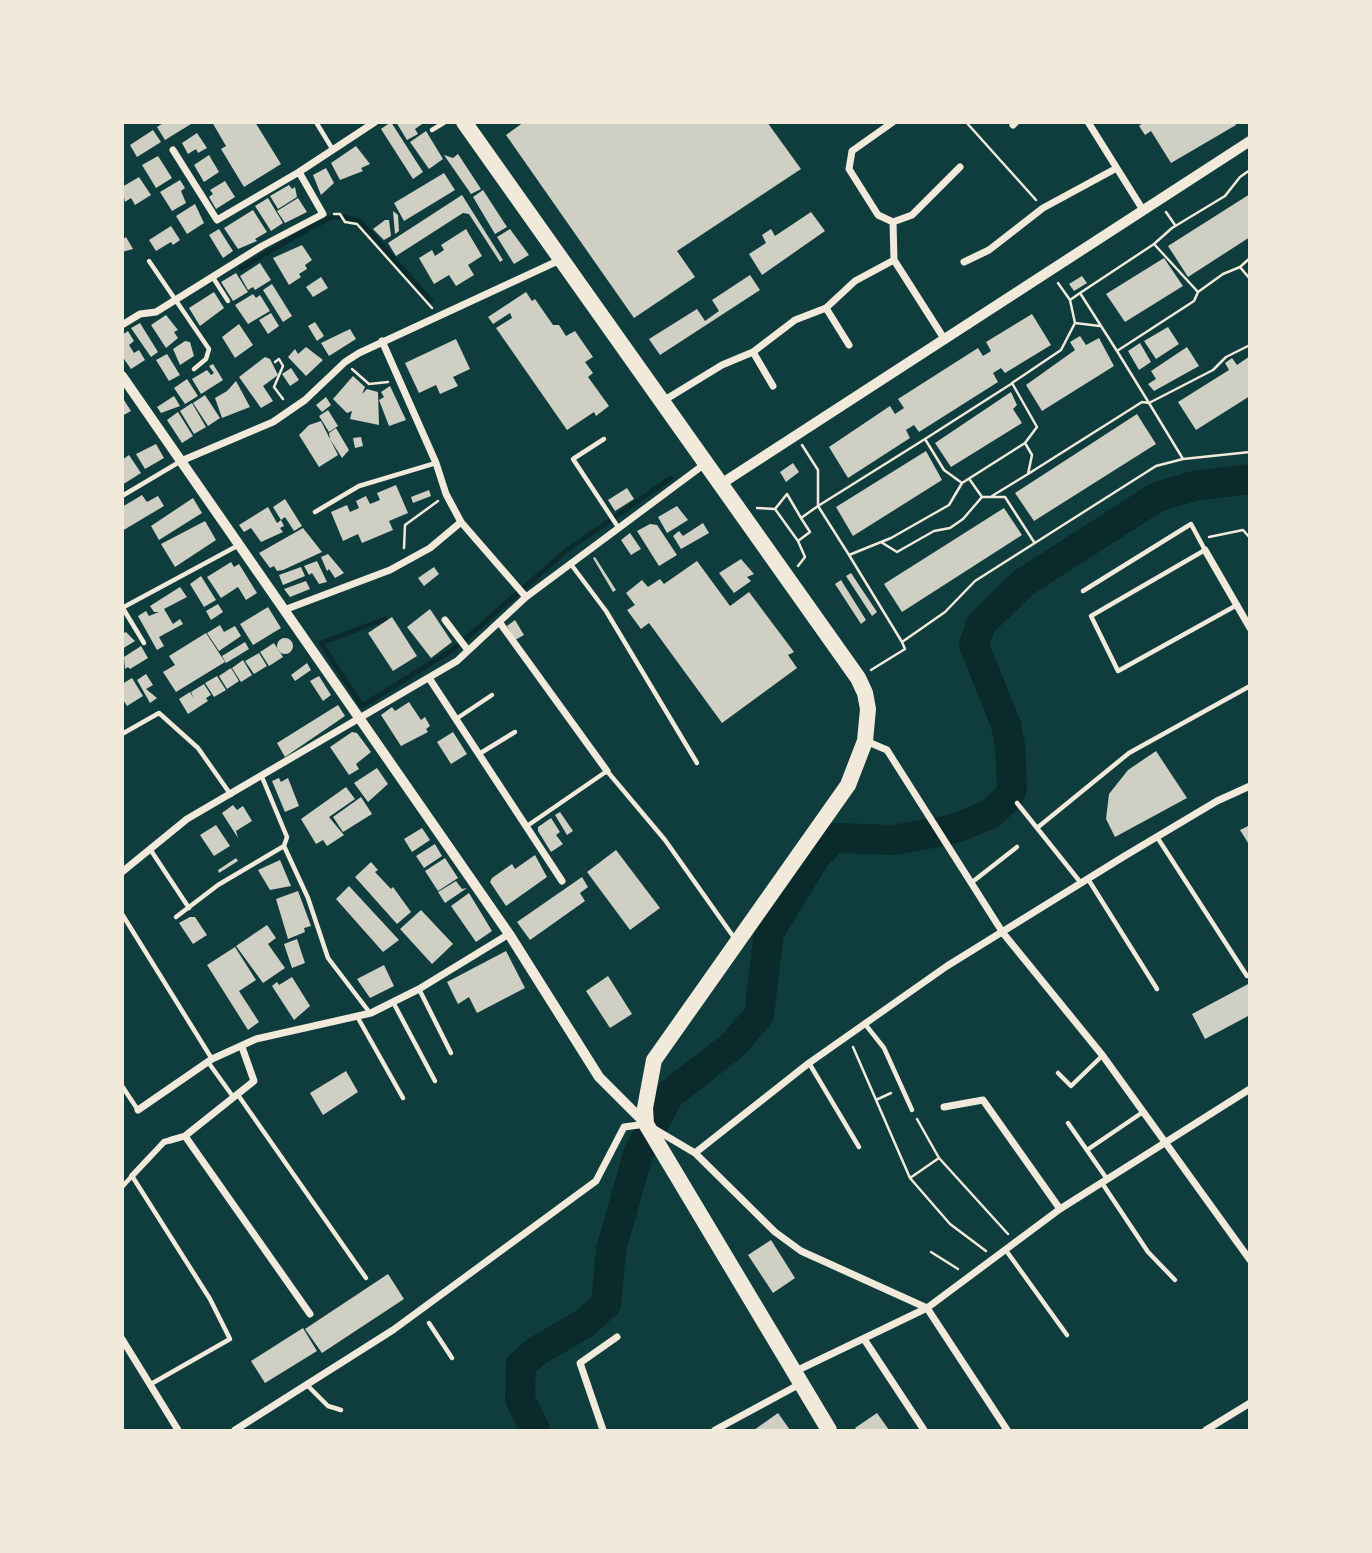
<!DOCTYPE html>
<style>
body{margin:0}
#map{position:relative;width:1372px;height:1553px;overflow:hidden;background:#0f3d3e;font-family:"Source Sans 3",sans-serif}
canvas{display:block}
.frame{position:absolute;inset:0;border:124px solid #f1e9da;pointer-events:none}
</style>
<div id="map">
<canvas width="1372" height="1553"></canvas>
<div class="frame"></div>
</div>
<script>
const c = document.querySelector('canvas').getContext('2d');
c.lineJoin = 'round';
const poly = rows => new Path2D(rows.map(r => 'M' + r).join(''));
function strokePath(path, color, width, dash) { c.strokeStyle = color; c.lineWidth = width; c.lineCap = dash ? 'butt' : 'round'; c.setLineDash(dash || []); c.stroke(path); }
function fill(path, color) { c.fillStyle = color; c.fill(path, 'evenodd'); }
strokePath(poly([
 [241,268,313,226,333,217,345,217,359,221,367,229,431,301],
 [385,619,321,643,362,706,454,649,566,551,671,478]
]), '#0a2a2b', 5);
strokePath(poly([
 [535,1430,520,1399,521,1365,537,1351,585,1323,606,1304,611,1250,638,1154,669,1095,733,1045,759,1015,769,932,816,856,834,838,894,840,954,829,990,814,1009,797,1012,788,1010,745,1006,725,974,645,981,624,1023,583,1157,497,1194,486,1250,479]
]), '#0a2a2b', 30);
fill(poly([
 [165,122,189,122,191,124,165,140,157,127],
 [212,122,255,122,281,164,244,187,221,149,226,146],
 [391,122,423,172,413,179,381,129],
 [396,122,425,122,415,129,418,134,407,140],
 [524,122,767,122,801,169,677,251,695,277,634,318,506,135],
 [1144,122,1235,122,1236,125,1171,163,1151,131,1145,135,1139,126],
 [153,130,161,142,137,157,130,145],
 [426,131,443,159,429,169,410,142],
 [197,133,207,148,198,153,196,149,188,154,182,143],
 [356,146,370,164,361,168,363,171,340,180,331,163],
 [458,154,481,189,471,194,444,155,453,158],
 [209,155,219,172,204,182,194,165],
 [158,156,172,178,156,188,142,165],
 [326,168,334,183,321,195,313,175],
 [444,173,455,190,404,221,394,203],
 [139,177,151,195,135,205,131,198,125,202,122,187],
 [180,180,185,188,181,191,186,203,172,211,160,192],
 [225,181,235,197,216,209,209,197,213,194,210,190],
 [289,185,292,189,295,187,297,197,278,209,270,196],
 [483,190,507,227,495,234,473,197],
 [1250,194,1250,237,1188,277,1168,246],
 [462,195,503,260,500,262,469,214,463,213,396,256,388,243],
 [268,198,283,223,271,231,255,206],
 [298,198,307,212,285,223,277,211],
 [195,204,204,223,187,234,176,216],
 [253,210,267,232,255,239,257,241,238,249,224,228],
 [393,211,398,215,399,231,395,234],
 [811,212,825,231,762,275,749,254,766,243,762,235,771,229,775,236],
 [385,220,389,220,391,236,384,240,373,229],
 [171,226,180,240,173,245,171,242,156,251,149,240],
 [219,229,233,251,223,258,209,235],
 [466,229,482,256,468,265,474,275,456,286,449,275,434,284,419,258,432,250,435,256,444,250,441,245],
 [510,229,529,255,514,264,497,237],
 [126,237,133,249,122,252,122,240],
 [302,245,312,260,305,265,307,269,299,274,301,277,289,285,273,258],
 [1164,258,1183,286,1125,322,1106,294],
 [260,263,271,280,255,290,253,287,248,290,240,276],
 [236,273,248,292,233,301,221,282],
 [750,275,760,290,660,355,649,339,697,309,705,321,719,311,712,300],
 [1082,276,1087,283,1074,291,1069,284],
 [321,277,328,288,313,297,306,287],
 [272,284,292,316,283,322,263,290],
 [214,292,224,308,200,326,189,308],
 [526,292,532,301,535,299,553,325,559,325,566,336,575,331,593,357,585,362,593,373,588,377,609,406,596,416,594,412,567,430,496,328,512,318,510,313,493,324,488,317],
 [253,294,256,298,260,295,270,311,248,324,235,305],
 [271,313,279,326,268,334,259,320],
 [1032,314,1051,345,1005,373,1001,368,993,373,998,382,919,432,914,425,906,430,910,438,848,478,829,447,890,406,895,414,904,408,898,399,978,348,983,356,991,351,986,342],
 [166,315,178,330,174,332,178,338,166,348,151,325],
 [315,322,324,336,317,341,308,326],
 [140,323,158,352,151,357,131,328],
 [239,324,253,345,235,358,222,337],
 [1168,327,1179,344,1156,359,1144,341],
 [350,329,356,339,329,356,321,343],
 [128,331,134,341,129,345,134,353,139,350,145,360,131,369,122,356,122,335],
 [1080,336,1086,345,1099,338,1114,366,1042,411,1026,385,1075,350,1070,342],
 [456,339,470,369,453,377,458,386,440,394,436,385,419,393,405,363],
 [185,341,190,342,194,356,180,365,173,349],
 [1140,343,1151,362,1139,370,1128,351],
 [306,347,323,360,306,376,288,357,295,349,298,354],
 [1187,347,1199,366,1154,391,1148,384,1156,379,1151,371],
 [167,354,180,375,169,381,156,360],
 [1250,356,1250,396,1196,430,1178,402,1229,370,1225,363,1232,358,1237,365],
 [265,357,270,359,278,375,263,386,273,401,261,408,239,377],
 [213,364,223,380,201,394,192,379,207,370,211,375,214,373,209,366],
 [291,368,299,380,290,386,282,374],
 [353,376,365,387,362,394,367,389,378,392,379,425,350,419,352,411,347,413,333,399],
 [187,379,198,396,185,404,174,388],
 [236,381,250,407,222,418,215,398,227,391],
 [390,386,406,420,389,426,379,400,384,397,381,392],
 [1011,392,1017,405,1013,409,1022,423,951,467,935,443],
 [205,395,220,418,208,426,193,403],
 [174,396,180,406,161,413,157,407],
 [122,397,131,411,122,416],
 [326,397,331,405,322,412,316,405],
 [192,403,206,427,194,434,180,411],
 [328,410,338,426,329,432,319,416],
 [178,412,193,436,182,443,167,420],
 [1137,414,1156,444,1034,521,1015,493],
 [321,421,338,455,319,467,299,435,309,425],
 [336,428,349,450,342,458,330,439,329,433],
 [361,437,363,446,355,448,353,438],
 [156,444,164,458,145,469,136,454],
 [926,451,942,480,853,536,836,507],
 [129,455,141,473,122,485,122,460],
 [793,463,799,472,786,482,780,472],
 [396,485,408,513,389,521,393,530,362,543,358,534,343,541,331,512,347,505,350,512,359,508,356,501,366,496,370,504,380,500,377,493],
 [627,488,634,499,615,511,608,500],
 [429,490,431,496,413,503,411,497],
 [142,495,147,502,158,496,164,506,122,531,122,507],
 [193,498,202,513,159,540,151,526],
 [285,499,302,526,294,531,285,517,281,520,273,507],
 [677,506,688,520,667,533,658,517],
 [268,507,277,523,281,520,284,526,280,528,283,532,261,542,251,528,244,532,239,525],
 [1004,508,1022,535,902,612,884,584],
 [205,521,216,540,175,567,161,544],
 [703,523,709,533,681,549,673,536,679,531,683,536],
 [650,524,657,525,677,555,659,566,637,531],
 [303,528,322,552,283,570,277,571,274,566,270,568,259,553],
 [630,533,641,549,631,555,621,540],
 [328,554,344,573,335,578,329,569,327,571,321,557],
 [595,557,616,590,613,592,593,558],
 [741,559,754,574,747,577,751,581,734,593,719,573],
 [317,561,327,582,319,584,312,573,309,575,304,566],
 [697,561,730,606,749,592,794,652,788,655,797,668,722,723,649,623,641,629,627,610,635,605,626,593,642,580,648,587,660,579,664,584],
 [231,562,234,567,239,564,257,593,246,600,238,587,221,598,207,577],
 [301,567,305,576,283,585,279,575],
 [434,567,439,574,424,586,418,578],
 [851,573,877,612,872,616,846,576],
 [201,576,216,600,204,607,190,584],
 [841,580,866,620,861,624,835,584],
 [306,581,310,589,290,597,284,589],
 [180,587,187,597,164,609,173,624,180,619,183,624,159,637,164,646,157,650,138,616,146,611,149,616,159,612,154,612,150,606],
 [218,604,223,612,211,620,206,611],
 [268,607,281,628,253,645,240,624],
 [430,609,452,642,431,658,407,627],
 [392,617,417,656,393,671,368,633],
 [515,620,524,635,515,640,507,626],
 [220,625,224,632,235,626,241,636,219,651,207,633],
 [126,632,135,641,122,649,122,634],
 [206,633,225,662,176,692,163,672,175,665,169,656],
 '277 646a8 8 0 1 1 16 0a8 8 0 1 1-16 0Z',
 [245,642,249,649,226,663,222,656],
 [274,643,283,657,269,666,260,652],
 [141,646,148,658,130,669,128,667,125,669,124,657],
 [259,653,267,666,254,674,245,661],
 [243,660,252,675,241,682,232,668],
 [307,663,311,670,295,681,291,675],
 [231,668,239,681,227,689,219,676],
 [146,674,153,685,146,689,157,698,150,703,137,680],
 [217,676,226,690,214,697,205,683],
 [319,676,331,695,323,701,310,681],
 [132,678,143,696,127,706,122,698,122,684],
 [204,684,211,695,206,698,208,701,188,714,179,699,190,692,194,699,191,692],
 [409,702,421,720,425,717,430,726,426,729,428,732,401,746,381,715,392,707,395,711],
 [338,705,345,716,285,757,277,743],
 [352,732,357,733,371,752,356,764,359,769,349,775,330,747],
 [453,732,467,754,451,764,437,742],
 [1156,751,1187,798,1115,837,1106,819,1109,794,1128,770],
 [377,768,388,784,368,802,354,783],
 [279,778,281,782,288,778,299,806,285,812,272,781],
 [346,787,355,799,329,817,344,835,327,846,323,840,316,844,301,819],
 [361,797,372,814,343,832,333,817],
 [233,805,237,810,243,806,252,821,236,831,238,838,222,813],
 [560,812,573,831,567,835,555,815],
 [551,818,560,832,556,835,563,844,551,852,538,831,538,827],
 [216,825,230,846,214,856,200,835],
 [1250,825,1250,846,1240,830],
 [422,828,430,840,412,852,404,839],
 [435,844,442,856,424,868,416,856],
 [616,850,660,908,630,930,587,872],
 [535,855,547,877,506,906,490,882,492,878,512,864,515,869],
 [236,858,238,861,219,873,218,870],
 [445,858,458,878,438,891,425,871],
 [280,860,291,886,270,890,258,870],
 [371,862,378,870,375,872,391,889,393,887,411,912,397,924,355,877],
 [582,877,588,887,580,893,585,901,530,940,517,922],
 [456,881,462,889,467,888,445,903,438,892],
 [349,886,399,940,383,952,336,899],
 [298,891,311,926,304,928,305,932,288,939,276,899],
 [469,893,492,931,476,942,451,906],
 [421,910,453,944,432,964,400,929],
 [190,917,195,917,207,935,193,944,179,923],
 [267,925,276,938,268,944,285,968,263,983,236,946],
 [297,939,305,963,292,968,284,944],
 [235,947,256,980,239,991,259,1022,248,1030,207,965],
 [506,951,525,988,477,1013,469,997,458,1004,447,982],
 [384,965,394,986,370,998,357,979],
 [608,976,632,1014,610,1028,586,991],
 [292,977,310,1006,294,1020,272,986,277,982,279,985],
 [1250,983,1250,1015,1205,1039,1192,1014],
 [346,1071,358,1092,323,1115,310,1093],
 [771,1240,795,1278,773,1293,748,1255],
 [388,1274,404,1299,322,1353,305,1329],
 [303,1328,317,1351,265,1383,251,1361],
 [778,1413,790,1430,754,1430],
 [877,1413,889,1430,857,1430,855,1428]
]), '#cfcfc3');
strokePath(poly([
 [966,122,1036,200],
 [1166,212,1175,225],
 [334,214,340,214,345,222,357,224,432,308],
 [1154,244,1080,293,1117,351,1194,301,1198,292],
 [1250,258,1240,267,1250,279],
 [1240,267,1223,274,1198,292,1154,244,1172,228,1225,196,1240,177,1250,170],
 [1058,283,1070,300,1080,293],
 [1070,300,1075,323,1100,326],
 [1075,323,1061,350,1012,383,1037,427,1025,443,1032,455,1028,474,1142,402,1149,403,1117,351],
 [1250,345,1226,357,1213,370,1149,403,1183,459,1250,452],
 [275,362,279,359,283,366,274,387,283,399],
 [352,369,369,384,388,382],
 [1011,384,925,439,944,470,962,483,1025,443],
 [925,439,818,506,849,555,891,538,949,505,962,483],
 [970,480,982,497],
 [992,496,1028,474],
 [757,508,775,509],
 [1209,537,1243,530,1250,538],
 [798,541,775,509,787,494,801,518],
 [881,542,897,552,934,531,950,528,963,519,982,497,1005,497,1034,542],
 [404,548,405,525,438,501],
 [849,555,902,642],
 [798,566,805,557,798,541,810,532,801,518,818,506,818,470,802,445],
 [871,670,905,649,902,642,945,612,975,581,1156,466,1183,459],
 [853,1047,910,1178,950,1224,986,1251],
 [876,1100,891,1093],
 [917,1119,939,1158,1008,1234],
 [910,1178,939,1158],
 [931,1252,958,1269]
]), '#f1e9da', 2.5);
strokePath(poly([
 [316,122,333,150],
 [432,130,445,122],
 [149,261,209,349,206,359,194,369],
 [212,276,228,301],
 [604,439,573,459,618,527],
 [122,496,181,461],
 [315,512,359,486,436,463],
 [570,563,606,611,697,763],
 [1083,591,1191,524,1205,550,1091,616,1118,671,1237,605],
 [122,608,237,546],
 [124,610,144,643],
 [456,719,492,695],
 [122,734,159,713,198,748,231,795],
 [479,754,515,732],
 [262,777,287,837,284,846,308,898,328,958,370,1013],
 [1017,803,1081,883],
 [527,826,607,771,665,840,735,939],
 [1037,828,1129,753,1250,686],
 [1157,837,1247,976],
 [150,849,189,908],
 [1088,879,1157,989],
 [971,883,1017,847],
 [122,914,212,1059],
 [176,917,218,885,284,846],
 [419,989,451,1053],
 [393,1002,435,1081],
 [358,1018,403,1098],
 [865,1024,884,1048,912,1110],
 [208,1062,234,1098],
 [809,1063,859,1147],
 [1058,1073,1071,1086,1102,1056],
 [122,1086,138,1110],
 [238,1095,366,1278],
 [1068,1123,1107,1179],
 [1087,1150,1143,1112],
 [1102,1183,1148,1252,1175,1280],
 [122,1187,132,1176,210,1299,230,1339,151,1384],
 [1005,1249,1067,1335],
 [429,1323,452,1358],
 [307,1385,328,1406,341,1410]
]), '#f1e9da', 4.5);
strokePath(poly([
 [132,1176,164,1142,171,1140]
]), '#f1e9da', 6);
strokePath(poly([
 [893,122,852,151,849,169,878,215,893,222,894,260,945,340],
 [1088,122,1143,210],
 [1013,125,1016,122],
 [173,150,217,220,299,172],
 [893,222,912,215,960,167],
 [964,262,989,250,1043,208,1115,169],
 [826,308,849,345],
 [122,325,140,314,156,312,262,246,323,214,299,172,375,122],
 [382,341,436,463,446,494,461,522,526,597],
 [753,352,773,386],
 [663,401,722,365,753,352,795,320,826,308,855,281,894,260],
 [181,461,273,422,305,400,345,362,359,353,560,260],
 [1205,550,1250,628],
 [284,610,390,570,430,548,461,522],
 [445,620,467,649],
 [500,623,607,771],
 [429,678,562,881],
 [866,741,887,750,1003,933,1103,1056,1250,1260],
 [122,872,187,819,457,661,526,597,706,463],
 [242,1047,254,1081,185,1136,310,1314],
 [944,1107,983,1100,1060,1209],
 [138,1110,212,1059,256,1039,371,1013,419,989,509,934],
 [171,1140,185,1136],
 [695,1153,809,1063,947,966,1123,857,1217,801,1250,786],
 [122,1339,178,1430],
 [864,1339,924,1430],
 [796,1371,927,1308,1060,1209,1250,1089],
 [235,1430,393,1330,596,1181,624,1127,646,1124,695,1153,775,1232,801,1251,927,1308,1007,1430],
 [603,1430,580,1363,617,1337],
 [715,1430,800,1384],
 [1206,1430,1250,1403]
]), '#f1e9da', 7);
strokePath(poly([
 [122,376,509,934,599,1077,646,1124],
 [721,484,1250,141]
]), '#f1e9da', 10);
strokePath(poly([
 [464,122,858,678,865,693,868,709,865,741,848,785,654,1060,645,1108,646,1124,829,1430]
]), '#f1e9da', 16);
</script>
